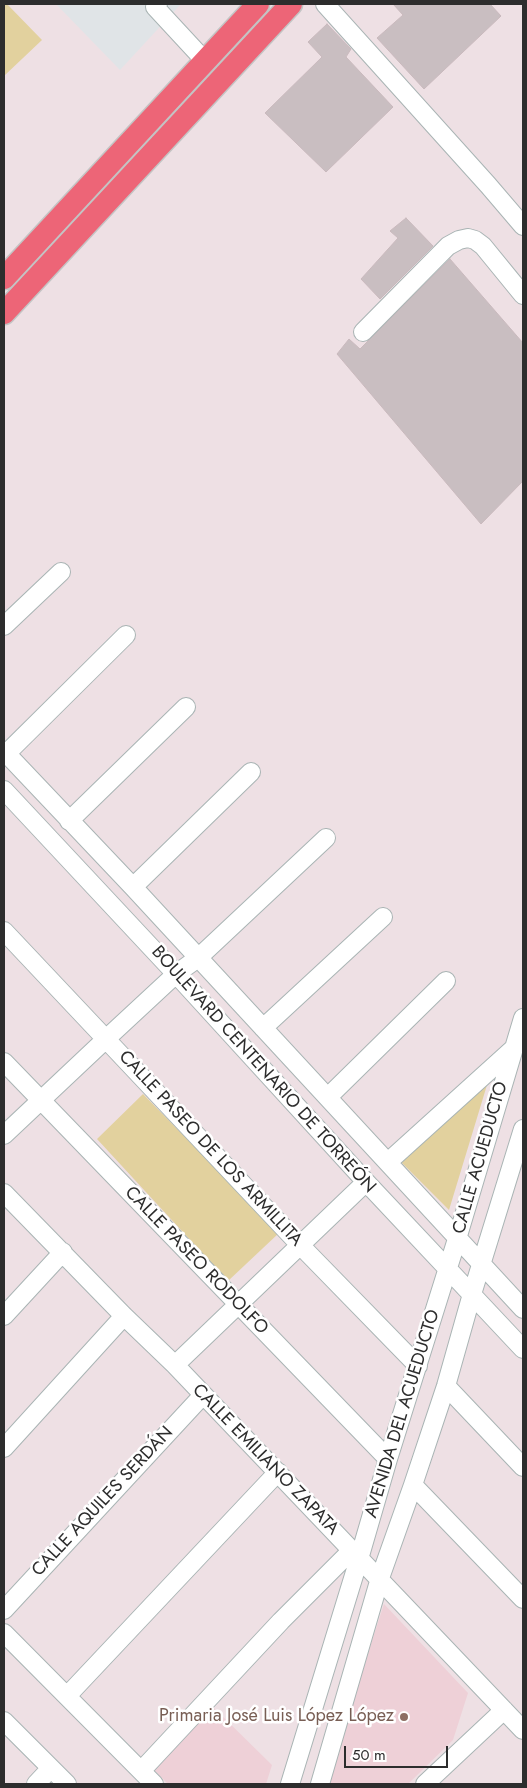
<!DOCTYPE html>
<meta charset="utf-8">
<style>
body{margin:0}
#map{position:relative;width:527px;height:1788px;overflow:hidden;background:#eee0e4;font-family:Jost,sans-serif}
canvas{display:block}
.frame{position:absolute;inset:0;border:5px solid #2d2d2d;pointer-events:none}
.scale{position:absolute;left:344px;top:1746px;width:104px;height:22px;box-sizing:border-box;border:2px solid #2d2d2d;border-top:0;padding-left:6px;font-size:15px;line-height:18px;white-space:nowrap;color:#2d2d2d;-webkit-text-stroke:4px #fff;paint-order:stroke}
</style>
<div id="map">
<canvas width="527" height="1788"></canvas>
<div class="frame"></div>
<div class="scale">50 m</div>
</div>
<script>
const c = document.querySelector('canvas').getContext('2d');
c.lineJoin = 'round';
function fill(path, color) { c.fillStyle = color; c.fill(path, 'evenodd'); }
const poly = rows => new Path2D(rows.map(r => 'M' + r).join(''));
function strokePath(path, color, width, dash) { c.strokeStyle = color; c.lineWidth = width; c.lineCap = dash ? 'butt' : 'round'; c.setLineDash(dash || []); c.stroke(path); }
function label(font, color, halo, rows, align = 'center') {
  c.font = font + ' Jost,sans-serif'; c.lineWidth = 5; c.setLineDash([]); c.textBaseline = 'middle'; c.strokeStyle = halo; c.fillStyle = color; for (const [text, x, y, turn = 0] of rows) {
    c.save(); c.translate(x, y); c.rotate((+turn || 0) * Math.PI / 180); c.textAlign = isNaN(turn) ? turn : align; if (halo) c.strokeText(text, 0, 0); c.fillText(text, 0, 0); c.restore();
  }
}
fill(poly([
 [56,4,181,4,120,70]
]), '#e0e4e7');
fill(poly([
 [384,1604,468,1693,453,1740,408,1784,325,1784],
 [213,1707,272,1765,266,1784,168,1784,154,1770]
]), '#eed0d7');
fill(poly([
 [4,4,7,4,42,40,4,76],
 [480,1085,487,1085,449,1210,399,1160],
 [143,1094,279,1233,228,1281,97,1139]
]), '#e2d19e');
const building = poly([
 [393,4,490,4,501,16,424,89,377,38,403,15,393,4],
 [327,24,351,49,346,57,393,107,326,172,265,113,322,57,308,42,327,24],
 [406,218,433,246,380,299,361,279,398,238,390,231,406,218],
 [450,259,523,343,523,481,481,524,337,354,349,339,360,349,450,259]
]);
fill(building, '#c9bec1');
strokePath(building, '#c9b9bd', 1);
const minor = poly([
 [158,4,155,7,205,61],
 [325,4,488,185,523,226],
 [363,332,448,246,459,240,468,238,475,240,483,246,523,295],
 [4,626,61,572],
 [4,751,133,887,523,1309],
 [6,754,126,635],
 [4,790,176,974,366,1182,523,1349],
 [69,821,186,707],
 [133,887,251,772],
 [4,931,300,1245,418,1366],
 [263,1028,383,917],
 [4,1062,388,1459],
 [328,1097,446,981],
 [4,1135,107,1038,176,974,198,958,326,838],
 [388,1162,513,1049],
 [4,1193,124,1316,175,1365,523,1730],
 [4,1316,63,1252],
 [175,1365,366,1182],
 [446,1386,523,1467],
 [4,1448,124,1316],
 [413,1485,523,1599],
 [4,1610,203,1395],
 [4,1633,154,1784],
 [67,1696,278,1472],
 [4,1721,67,1784],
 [141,1771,281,1621,352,1550],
 [36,1784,51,1768],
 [290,1784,359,1559,388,1459,457,1239,523,1018],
 [320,1784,380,1578,413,1485,446,1386,472,1294,523,1129],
 [425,1784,504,1710]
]);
const major = poly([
 [4,278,258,4],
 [4,313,291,4]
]);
strokePath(minor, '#a9b4b4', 20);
strokePath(major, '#c4c4c4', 25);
strokePath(minor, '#fff', 18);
strokePath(major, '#ed6577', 22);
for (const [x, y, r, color] of [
 [404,1717,5,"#8d6e63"]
]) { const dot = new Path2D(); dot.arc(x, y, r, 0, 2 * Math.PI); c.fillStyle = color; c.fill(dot); strokePath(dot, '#fff', 2); }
label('18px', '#2d2d2d', '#fff', [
 ["BOULEVARD CENTENARIO DE TORREÓN",263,1070,48],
 ["CALLE PASEO DE LOS ARMILLITA",210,1149,47],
 ["CALLE ACUEDUCTO",481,1158,-74],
 ["CALLE PASEO RODOLFO",196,1261,46],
 ["AVENIDA DEL ACUEDUCTO",403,1414,-73],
 ["CALLE EMILIANO ZAPATA",265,1460,46],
 ["CALLE AQUILES SERDÁN",103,1502,-47]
]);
label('18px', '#785e54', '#fff', [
 ["Primaria José Luis López López",394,1717]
], 'right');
</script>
